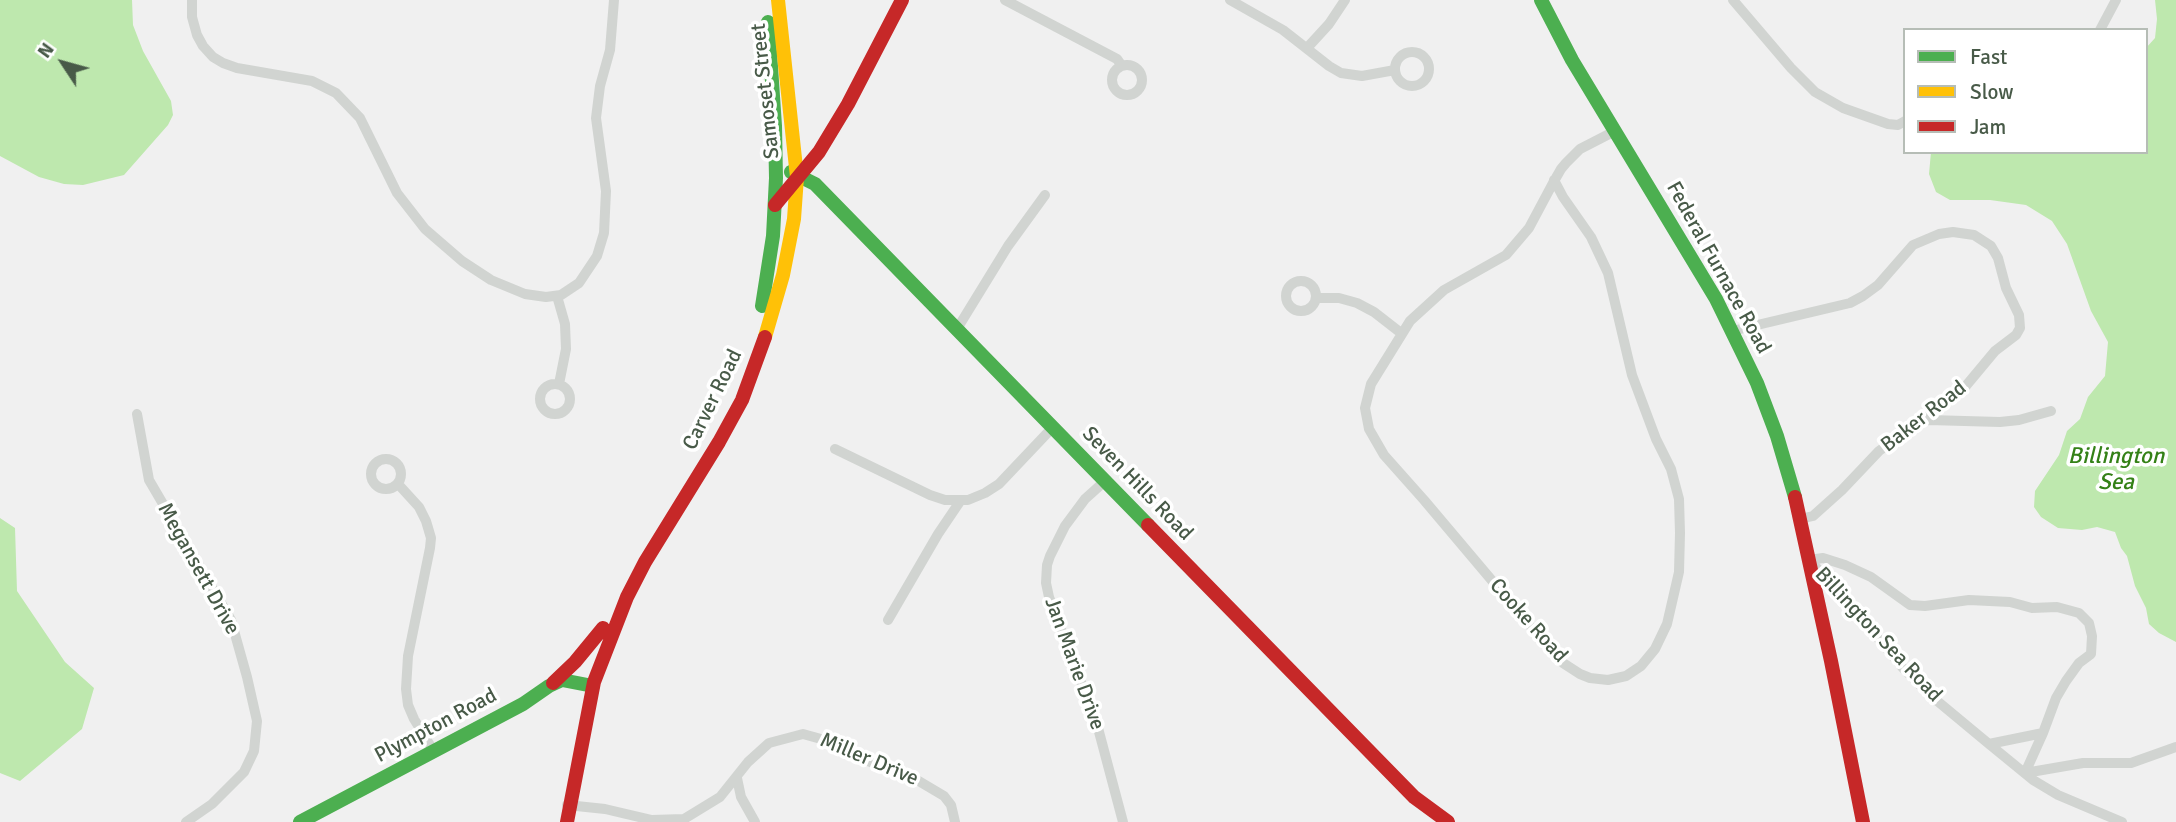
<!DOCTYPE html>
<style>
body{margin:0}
#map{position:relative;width:2176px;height:822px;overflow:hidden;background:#f0f0f0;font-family:Signika,sans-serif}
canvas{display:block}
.legend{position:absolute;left:1903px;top:28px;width:245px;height:126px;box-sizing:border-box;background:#fff;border:2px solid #b6bdb6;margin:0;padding:9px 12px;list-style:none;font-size:21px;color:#485a48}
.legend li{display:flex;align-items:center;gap:14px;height:35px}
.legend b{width:35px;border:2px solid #b6bdb6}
.north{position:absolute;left:28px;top:28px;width:70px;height:70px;-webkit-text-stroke:5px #fff;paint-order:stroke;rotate:306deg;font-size:19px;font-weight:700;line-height:28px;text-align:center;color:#485a48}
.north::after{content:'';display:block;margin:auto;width:24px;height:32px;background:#485a48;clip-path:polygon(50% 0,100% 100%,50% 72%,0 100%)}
</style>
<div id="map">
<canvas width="2176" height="822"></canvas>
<ul class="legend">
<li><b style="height:9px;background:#4caf50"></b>Fast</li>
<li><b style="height:9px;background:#ffc107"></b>Slow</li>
<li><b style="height:9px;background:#c62828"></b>Jam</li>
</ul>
<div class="north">N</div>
</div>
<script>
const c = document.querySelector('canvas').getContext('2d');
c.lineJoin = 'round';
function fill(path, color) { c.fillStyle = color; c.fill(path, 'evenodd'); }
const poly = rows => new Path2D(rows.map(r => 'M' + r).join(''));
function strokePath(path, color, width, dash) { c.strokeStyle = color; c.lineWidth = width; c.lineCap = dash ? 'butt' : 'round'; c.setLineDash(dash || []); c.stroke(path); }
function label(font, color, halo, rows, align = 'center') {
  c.font = font + ' Signika,sans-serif'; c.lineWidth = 7; c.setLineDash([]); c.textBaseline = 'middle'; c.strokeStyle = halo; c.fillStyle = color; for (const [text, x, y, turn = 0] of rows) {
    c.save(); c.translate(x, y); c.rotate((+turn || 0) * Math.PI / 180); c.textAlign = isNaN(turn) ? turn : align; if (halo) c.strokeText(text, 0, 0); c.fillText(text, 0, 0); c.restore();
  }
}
fill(poly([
 [0,0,132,0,133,25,143,51,171,101,173,115,168,125,124,175,83,185,64,184,39,177,0,156],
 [2155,0,2176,0,2176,642,2159,633,2149,624,2146,608,2135,586,2127,556,2121,548,2115,532,2097,527,2082,530,2058,528,2041,517,2034,507,2035,491,2059,455,2067,431,2080,419,2088,397,2105,376,2108,342,2091,311,2067,244,2052,221,2026,205,1990,200,1950,200,1936,192,1929,174,1931,152,2146,152,2146,48,2155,38,2157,19],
 [0,518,15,528,17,591,65,662,94,688,82,729,20,781,0,773]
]), '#bee8ae');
strokePath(poly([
 [192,0,192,17,197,35,203,46,213,57,223,63,237,68,312,81,336,93,360,118,397,193,425,229,462,261,491,280,525,294,546,297,561,295,579,283,597,256,604,233,606,191,596,118,600,86,610,50,614,0],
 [1005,0,1117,59,1122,66],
 [1230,0,1283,30,1329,66,1341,73,1362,76,1395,70],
 [1733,0,1791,68,1815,92,1843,108,1888,124,1898,125,1905,121],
 [2100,30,2116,0],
 [1307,48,1329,24,1345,0],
 '1395 69a17 17 0 1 1 34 0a17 17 0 1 1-34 0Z',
 '1112 80a15 15 0 1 1 30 0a15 15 0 1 1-30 0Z',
 [1554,180,1563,197,1591,237,1608,273,1632,375,1656,439,1671,469,1679,499,1680,533,1679,572,1667,624,1655,649,1641,666,1626,676,1608,680,1590,678,1580,674,1563,663,1554,654,1424,500,1384,455,1369,429,1365,408,1371,384,1410,321,1444,290,1506,255,1529,228,1553,183,1561,169,1566,163,1580,149,1615,131],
 '1286 296a15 15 0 1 1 30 0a15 15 0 1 1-30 0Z',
 [557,296,565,324,566,349,559,384],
 [1316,298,1339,298,1357,303,1374,312,1401,333],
 [957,329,1008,246,1045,195],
 [1732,331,1850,303,1863,296,1878,285,1913,245,1939,234,1953,232,1974,235,1991,246,1998,258,2006,288,2019,315,2020,328,2016,335,1995,351,1960,393,1879,451,1842,490,1813,516,1800,519],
 '540 399a15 15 0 1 1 30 0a15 15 0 1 1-30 0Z',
 [137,414,149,480,231,620,247,677,257,721,254,751,244,772,212,804,186,822],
 [1922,422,1929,420,2000,422,2019,420,2051,411],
 [835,449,930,495,945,500,968,500,985,493,999,484,1053,427],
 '371 474a15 15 0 1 1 30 0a15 15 0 1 1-30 0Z',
 [1105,481,1085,499,1065,526,1050,556,1047,565,1046,583,1049,597,1098,728,1123,822],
 [398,484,419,507,426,521,431,538,430,548,408,656,406,689,408,705,414,719,433,750],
 [1809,560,1823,558,1845,565,1871,577,1910,605,1925,606,1969,600,2010,602,2032,608,2057,607,2079,613,2089,623,2092,636,2091,654,2079,663,2066,681,2056,698,2043,733,1989,744],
 [1811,562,1843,596,1903,668,1930,695,1989,744,2033,780,2058,795,2122,822],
 [888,620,938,534,961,500],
 [2043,733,2025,773,2083,763,2131,763,2176,747],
 [737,778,741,797,755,822],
 [567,805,605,809,652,820,684,819,720,797,748,762,769,743,803,734,821,739,868,761,917,780,944,796,951,805,955,822]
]), '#d1d4d1', 10);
strokePath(poly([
 [1541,0,1572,60,1716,299,1757,383,1777,436,1795,497],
 [791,172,815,184,1148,525],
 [762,306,773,236,776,178,775,126,768,22],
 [300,822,523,704,549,686,562,680,593,686]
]), '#4caf50', 14);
strokePath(poly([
 [765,337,783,275,794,219,797,177,778,0]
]), '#ffc107', 14);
strokePath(poly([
 [775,205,819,152,848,104,902,0],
 [1795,497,1831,661,1863,822],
 [1148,525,1414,797,1448,822],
 [553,683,575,662,603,628],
 [567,822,594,682,627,597,645,562,719,442,742,400,765,337]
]), '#c62828', 14);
label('21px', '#485a48', '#fff', [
 ["Samoset Street",766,91,-96],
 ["Federal Furnace Road",1718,268,61],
 ["Carver Road",713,400,-64],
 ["Baker Road",1924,417,-38],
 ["Seven Hills Road",1137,484,46],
 ["Megansett Drive",198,569,61],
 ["Cooke Road",1528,621,48],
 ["Billington Sea Road",1878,635,47],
 ["Jan Marie Drive",1074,664,70],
 ["Plympton Road",436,726,-28],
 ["Miller Drive",869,760,23]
]);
label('italic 23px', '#348117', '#fff', [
 ["Billington",2116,457],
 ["Sea",2116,483]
]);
</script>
